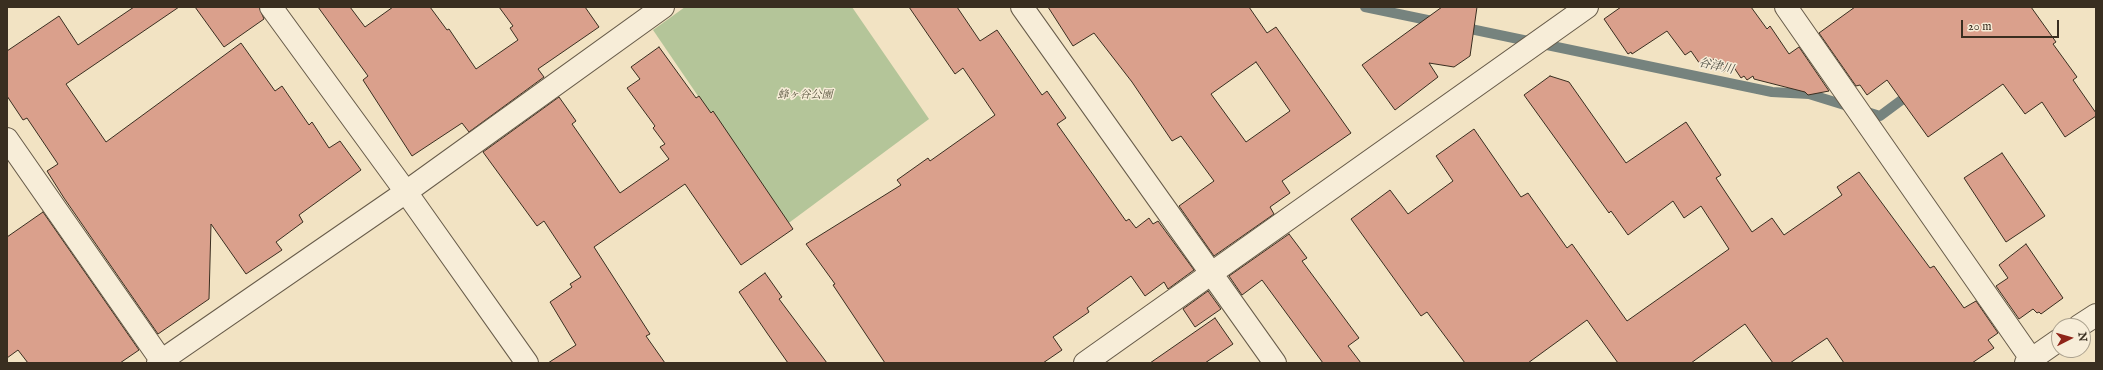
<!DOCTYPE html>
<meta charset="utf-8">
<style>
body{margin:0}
#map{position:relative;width:2103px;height:370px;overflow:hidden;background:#f2e3c3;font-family:"IM FELL English",serif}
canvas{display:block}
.frame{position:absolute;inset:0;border:8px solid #392e20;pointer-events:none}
.north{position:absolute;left:2051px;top:318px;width:40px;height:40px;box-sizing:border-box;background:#f7edd8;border:1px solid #aba18e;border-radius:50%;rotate:84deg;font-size:11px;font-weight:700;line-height:16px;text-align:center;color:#392e20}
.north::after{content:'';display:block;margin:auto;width:14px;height:18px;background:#8f2418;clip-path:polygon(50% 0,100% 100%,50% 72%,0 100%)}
.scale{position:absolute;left:1961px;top:20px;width:98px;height:18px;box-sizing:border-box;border:2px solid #392e20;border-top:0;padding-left:5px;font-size:12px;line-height:14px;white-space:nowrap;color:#392e20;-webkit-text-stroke:3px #f7edd8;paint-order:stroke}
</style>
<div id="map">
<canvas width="2103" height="370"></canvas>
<div class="frame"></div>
<div class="north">N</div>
<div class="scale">20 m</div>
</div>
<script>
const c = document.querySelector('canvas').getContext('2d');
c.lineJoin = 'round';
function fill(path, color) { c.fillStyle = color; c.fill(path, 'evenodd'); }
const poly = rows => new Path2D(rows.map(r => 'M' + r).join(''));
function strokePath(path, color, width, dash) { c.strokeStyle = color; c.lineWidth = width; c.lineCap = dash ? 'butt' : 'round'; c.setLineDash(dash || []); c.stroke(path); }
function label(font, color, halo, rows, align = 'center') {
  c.font = font + ' "IM FELL English","Noto Serif JP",serif'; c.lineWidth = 3; c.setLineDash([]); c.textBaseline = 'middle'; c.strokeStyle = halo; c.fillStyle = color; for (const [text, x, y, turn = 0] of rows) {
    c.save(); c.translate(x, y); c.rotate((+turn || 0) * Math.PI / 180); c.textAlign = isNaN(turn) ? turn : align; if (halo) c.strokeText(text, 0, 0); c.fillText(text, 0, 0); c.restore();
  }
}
fill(poly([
 [685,7,852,7,929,119,786,225,653,30]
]), '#b4c599');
strokePath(poly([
 [1365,7,1437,22],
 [1461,27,1772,92,1809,94,1880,116,1911,93]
]), '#76837e', 10);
const building = poly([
 [134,7,179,7,66,84,106,142,241,43,275,91,282,86,309,125,312,122,329,148,340,141,361,170,299,215,303,222,276,242,282,250,246,274,211,224,209,299,158,334,64,198,47,171,58,164,27,118,23,120,7,96,7,51,59,16,78,45,134,7],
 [195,7,259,7,264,19,224,47,195,7],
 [318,7,350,7,365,27,393,7,430,7,447,30,449,29,476,69,518,40,510,28,513,26,499,7,585,7,599,27,538,69,544,77,469,132,462,123,412,156,363,80,368,76,318,7],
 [909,7,957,7,980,41,997,30,1042,95,1047,91,1066,118,1057,124,1126,221,1129,219,1136,228,1149,218,1153,224,1158,221,1194,270,1168,289,1164,282,1145,296,1131,276,1087,308,1089,312,1053,337,1062,350,1043,363,885,363,833,285,835,284,806,244,901,185,897,180,928,158,930,161,995,115,963,68,955,74,909,7],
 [1048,7,1249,7,1267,33,1276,27,1351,133,1282,181,1290,193,1270,207,1274,214,1214,256,1179,206,1214,181,1181,136,1172,141,1132,82,1094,33,1073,46,1048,7],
 [1256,62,1290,111,1246,142,1211,94,1256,62],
 [1442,7,1477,7,1470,56,1454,67,1429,63,1438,77,1395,110,1362,65,1442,7],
 [1621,7,1751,7,1767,29,1770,26,1789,54,1799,47,1829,91,1808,95,1805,92,1754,79,1753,76,1747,80,1744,76,1741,78,1733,66,1723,72,1714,59,1702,67,1691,51,1685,55,1667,31,1632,54,1631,52,1628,54,1604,19,1621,7],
 [1855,7,2031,7,2056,42,2053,44,2077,77,2073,80,2096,113,2096,116,2065,137,2042,102,2025,114,2003,84,1928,137,1887,80,1867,95,1860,85,1856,86,1819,33,1855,7],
 [659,47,696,98,699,96,711,113,713,111,793,229,741,265,685,184,594,247,650,334,646,336,665,363,548,363,576,345,550,302,572,287,570,284,581,277,544,221,537,226,483,152,559,97,576,121,572,124,620,193,669,159,660,147,665,144,653,128,655,126,627,88,640,79,631,67,659,47],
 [1550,76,1569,82,1626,163,1686,122,1721,175,1716,178,1752,232,1772,218,1784,235,1842,195,1837,187,1859,172,1930,268,1934,266,1964,308,1976,301,1998,333,1988,340,1994,348,1972,363,1844,363,1827,338,1790,363,1773,363,1745,324,1691,363,1618,363,1587,320,1528,363,1465,363,1427,312,1421,316,1351,219,1390,190,1408,214,1453,181,1436,156,1474,129,1521,197,1528,193,1567,248,1572,244,1627,321,1729,249,1701,206,1684,218,1673,201,1628,235,1611,211,1609,213,1524,95,1550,76],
 [2002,153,2045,216,2006,242,1964,178,2002,153],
 [43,212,139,350,120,363,28,363,18,350,7,358,7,237,43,212],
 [1289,234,1307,258,1302,261,1359,338,1348,346,1361,363,1323,363,1262,280,1242,295,1229,276,1289,234],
 [2026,244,2063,298,2041,314,2039,312,2037,313,2033,309,2019,319,1996,286,2008,278,1999,265,2026,244],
 [765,273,782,297,779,299,827,363,788,363,767,333,739,292,765,273],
 [1208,291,1221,309,1195,327,1183,309,1208,291],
 [1215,318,1233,344,1205,363,1150,363,1215,318]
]);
fill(building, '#daa08c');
strokePath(building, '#392e20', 1);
const minor = poly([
 [271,7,406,192,527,363],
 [1022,7,1275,363],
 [1786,7,2034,363],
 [7,139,161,360],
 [2079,326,2096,315],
 [158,363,406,192,663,7],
 [1085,363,1587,7],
 [2026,363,2059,340]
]);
strokePath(minor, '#675b49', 24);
strokePath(minor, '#f7edd8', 22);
label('italic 11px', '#58543e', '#f7edd8', [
 ["蜂ヶ谷公園",805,96]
]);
label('italic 12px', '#525247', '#f7edd8', [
 ["谷津川",1716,67,12]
]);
</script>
